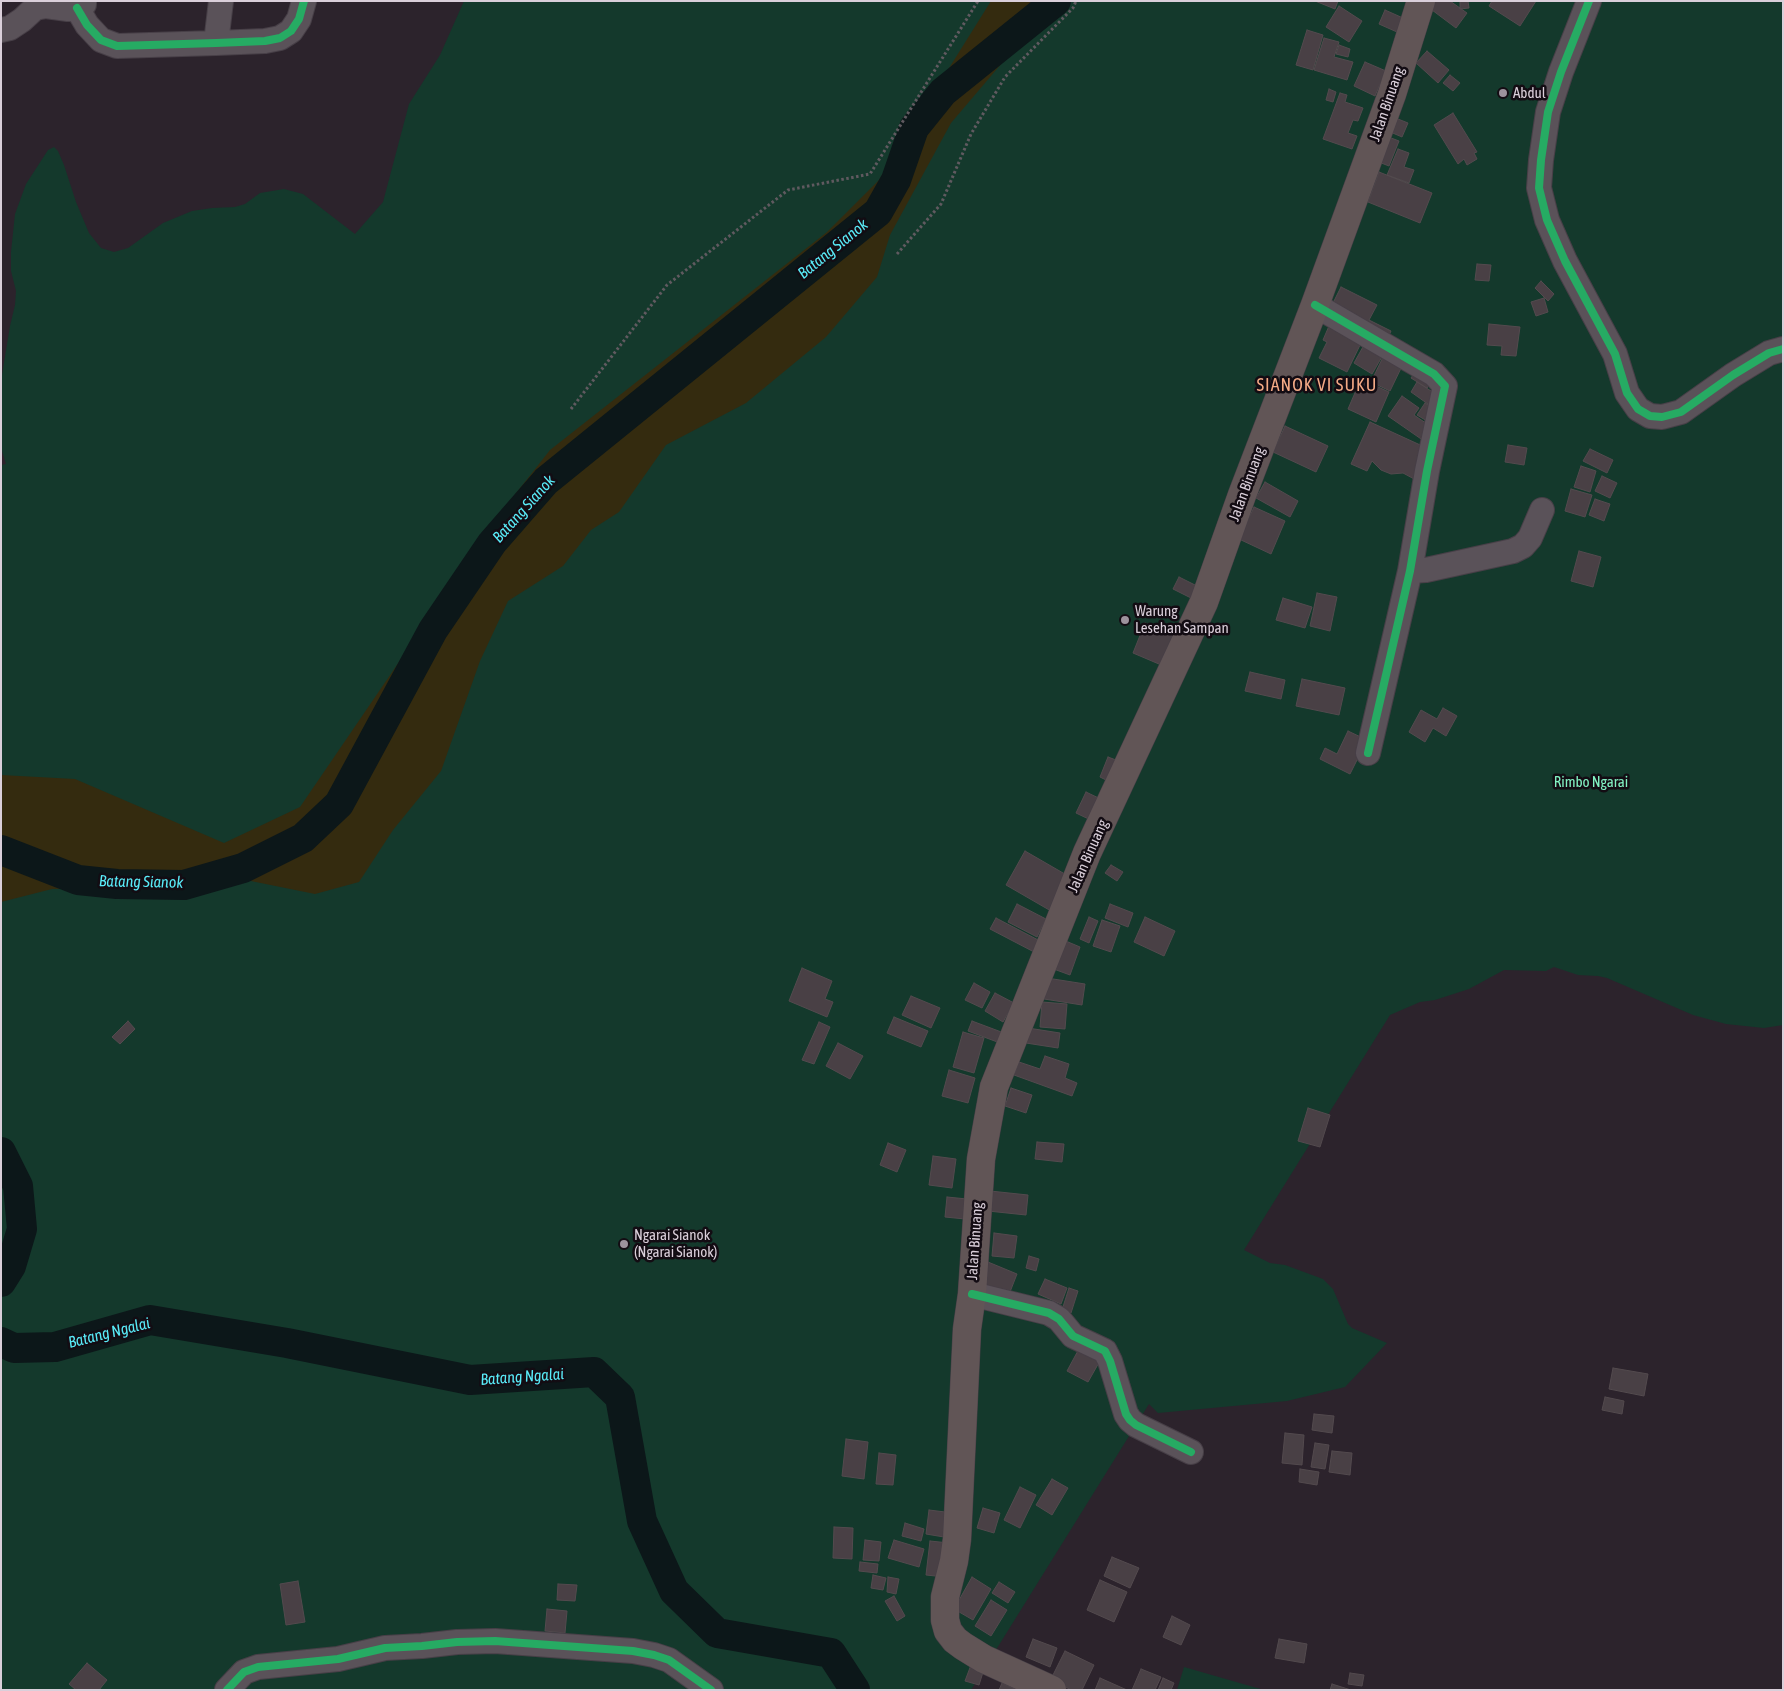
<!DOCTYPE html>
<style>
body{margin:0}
#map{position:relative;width:1784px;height:1691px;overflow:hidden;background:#2c232c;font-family:"Asap Condensed",sans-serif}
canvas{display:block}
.frame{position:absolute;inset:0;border:2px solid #dacfda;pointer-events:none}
</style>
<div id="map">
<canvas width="1784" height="1691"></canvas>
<div class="frame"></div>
</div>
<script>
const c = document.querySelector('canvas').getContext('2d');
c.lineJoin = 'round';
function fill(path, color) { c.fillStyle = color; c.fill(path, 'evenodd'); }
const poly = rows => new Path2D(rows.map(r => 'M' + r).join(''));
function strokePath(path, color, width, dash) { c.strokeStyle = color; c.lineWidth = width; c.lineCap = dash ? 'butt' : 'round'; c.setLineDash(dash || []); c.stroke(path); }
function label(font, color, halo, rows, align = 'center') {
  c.font = font + ' "Asap Condensed",sans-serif'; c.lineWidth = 5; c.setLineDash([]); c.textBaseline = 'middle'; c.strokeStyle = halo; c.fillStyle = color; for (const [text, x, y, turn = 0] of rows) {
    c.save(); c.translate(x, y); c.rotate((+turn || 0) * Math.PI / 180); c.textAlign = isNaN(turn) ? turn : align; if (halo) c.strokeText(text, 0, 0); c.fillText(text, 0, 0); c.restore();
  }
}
fill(poly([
 [464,1,1783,1,1783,1025,1764,1028,1726,1024,1693,1015,1607,978,1598,976,1578,975,1554,967,1546,971,1504,970,1469,989,1435,1000,1420,1002,1390,1015,1244,1250,1270,1263,1285,1265,1323,1279,1333,1289,1348,1324,1352,1328,1387,1343,1345,1387,1287,1401,1158,1413,1149,1404,971,1690,1,1690,1,465,6,464,1,448,1,381,10,326,15,305,16,291,11,271,11,252,15,214,26,184,48,150,54,147,58,151,64,165,76,202,89,233,101,248,114,252,128,248,163,223,192,211,212,208,235,207,245,204,260,193,284,189,303,194,355,234,383,202,409,104,440,55],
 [1184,1667,1264,1690,1177,1690]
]), '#14392c');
fill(poly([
 [991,1,1065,1,1058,14,1002,63,951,123,890,235,877,277,826,337,746,403,666,445,619,512,591,530,563,566,508,601,480,661,441,771,393,830,359,882,315,894,236,878,179,886,52,889,1,902,1,775,75,779,224,843,300,807,502,511,550,450,827,232,879,180]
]), '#342b0f');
strokePath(poly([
 [1,850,78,880,117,884,184,885,243,868,303,838,339,804,433,630,492,543,546,481,878,212,896,180,914,128,943,92,1056,1],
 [1,1152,18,1186,22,1229,11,1266,1,1282],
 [1,1342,14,1348,55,1347,150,1320,287,1343,470,1380,594,1372,620,1397,642,1521,674,1591,717,1633,831,1653,855,1690]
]), '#0c1719', 30);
const building = poly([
 [1315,1,1338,1,1335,9,1315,1],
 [1426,1,1450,1,1467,13,1456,28,1424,4,1426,1],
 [1460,1,1468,1,1469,8,1460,9,1460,1],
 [1492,1,1536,1,1520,26,1489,6,1492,1],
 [1339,6,1362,21,1349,42,1326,27,1339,6],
 [1385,10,1403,18,1397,32,1379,24,1385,10],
 [1307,30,1323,35,1313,70,1296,65,1307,30],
 [1324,38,1339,42,1334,57,1353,62,1347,80,1314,70,1324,38],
 [1339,45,1350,49,1348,57,1336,54,1339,45],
 [1427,51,1449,70,1438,83,1416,63,1427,51],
 [1365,62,1386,71,1375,96,1354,86,1365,62],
 [1450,75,1460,83,1453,91,1443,83,1450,75],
 [1329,89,1336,92,1333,102,1326,100,1329,89],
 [1340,93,1347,95,1345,102,1363,108,1358,121,1353,120,1348,133,1357,136,1352,149,1323,139,1340,93],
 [1453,113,1477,152,1474,153,1477,159,1467,165,1464,159,1458,164,1434,125,1453,113],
 [1393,117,1408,123,1402,137,1388,131,1393,117],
 [1386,136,1399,141,1389,166,1376,161,1386,136],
 [1398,149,1409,153,1404,167,1414,170,1409,183,1387,175,1398,149],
 [1379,172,1432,193,1420,223,1368,202,1379,172],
 [1477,264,1491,265,1489,281,1475,280,1477,264],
 [1541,281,1554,294,1548,301,1535,288,1541,281],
 [1341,287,1377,305,1369,320,1391,331,1386,342,1328,313,1341,287],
 [1544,298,1548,312,1536,316,1531,302,1544,298],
 [1489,324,1520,327,1516,356,1501,355,1502,346,1487,345,1489,324],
 [1329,326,1362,341,1347,372,1319,358,1327,342,1323,340,1329,326],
 [1364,345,1383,355,1372,374,1354,363,1364,345],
 [1385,353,1404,362,1390,391,1371,382,1385,353],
 [1417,369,1433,380,1427,388,1411,378,1417,369],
 [1361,379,1389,392,1376,422,1348,409,1361,379],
 [1417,382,1442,398,1435,409,1411,392,1417,382],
 [1402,396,1419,408,1414,415,1433,428,1424,441,1388,416,1402,396],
 [1425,403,1439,412,1432,424,1417,415,1425,403],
 [1370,422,1429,449,1416,480,1403,473,1391,474,1381,470,1372,461,1367,471,1351,464,1370,422],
 [1285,426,1328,446,1316,472,1273,452,1285,426],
 [1508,445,1527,448,1524,465,1505,462,1508,445],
 [1590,449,1613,460,1607,473,1583,461,1590,449],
 [1581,466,1596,471,1590,492,1574,487,1581,466],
 [1602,476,1617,483,1610,498,1595,491,1602,476],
 [1265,482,1298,501,1290,517,1256,498,1265,482],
 [1571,489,1592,495,1585,517,1565,511,1571,489],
 [1595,499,1610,504,1604,521,1589,515,1595,499],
 [1254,507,1285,521,1271,554,1239,539,1254,507],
 [1579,551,1601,557,1593,587,1571,581,1579,551],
 [1179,577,1197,586,1191,598,1173,589,1179,577],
 [1317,593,1337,597,1330,631,1310,626,1317,593],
 [1283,598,1312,607,1305,628,1276,620,1283,598],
 [1145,623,1178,637,1166,667,1133,653,1145,623],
 [1250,672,1285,680,1281,699,1245,691,1250,672],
 [1302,679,1345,688,1339,715,1296,706,1302,679],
 [1443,708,1457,716,1446,736,1433,728,1425,742,1409,732,1421,710,1437,719,1443,708],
 [1348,731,1367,740,1350,774,1320,759,1325,748,1337,754,1348,731],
 [1108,757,1116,760,1108,781,1100,777,1108,757],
 [1086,792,1107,802,1097,823,1076,813,1086,792],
 [1025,851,1070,877,1051,911,1006,885,1025,851],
 [1111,865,1123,872,1117,881,1105,873,1111,865],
 [1017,904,1046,919,1037,937,1008,922,1017,904],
 [1110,904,1133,913,1128,927,1105,918,1110,904],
 [1089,917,1098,921,1089,943,1080,939,1089,917],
 [1145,917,1175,931,1164,956,1134,942,1145,917],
 [996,918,1042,942,1036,953,990,929,996,918],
 [1102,920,1120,926,1111,952,1093,946,1102,920],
 [1061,939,1080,947,1070,975,1051,968,1061,939],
 [802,968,832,981,825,999,833,1002,827,1017,789,1001,802,968],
 [1047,978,1085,984,1082,1005,1044,999,1047,978],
 [974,983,990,992,982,1008,965,1000,974,983],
 [995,993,1014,1003,1003,1022,985,1011,995,993],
 [911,996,940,1008,931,1028,902,1015,911,996],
 [1042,1002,1067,1004,1065,1029,1040,1027,1042,1002],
 [894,1017,928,1031,921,1047,887,1033,894,1017],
 [128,1021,135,1029,120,1044,112,1037,128,1021],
 [972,1021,1004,1033,1000,1043,968,1031,972,1021],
 [819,1022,830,1027,814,1064,802,1060,819,1022],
 [1028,1028,1060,1033,1058,1048,1026,1043,1028,1028],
 [963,1032,984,1038,974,1073,953,1067,963,1032],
 [838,1043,863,1056,850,1079,826,1066,838,1043],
 [1045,1056,1069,1064,1065,1078,1077,1083,1072,1096,1014,1075,1019,1062,1040,1069,1045,1056],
 [949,1070,975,1078,968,1103,942,1096,949,1070],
 [1011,1088,1032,1095,1026,1113,1005,1106,1011,1088],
 [1308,1108,1330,1115,1320,1147,1298,1141,1308,1108],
 [1037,1142,1064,1144,1062,1162,1035,1159,1037,1142],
 [888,1143,906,1150,897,1172,880,1165,888,1143],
 [933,1156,956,1159,952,1188,929,1185,933,1156],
 [990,1191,1028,1195,1026,1215,988,1211,990,1191],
 [947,1197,967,1199,965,1219,945,1217,947,1197],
 [994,1233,1017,1236,1014,1258,992,1256,994,1233],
 [1029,1256,1039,1259,1036,1271,1026,1268,1029,1256],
 [988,1262,1017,1274,1008,1297,979,1285,988,1262],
 [1045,1279,1067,1288,1061,1304,1038,1294,1045,1279],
 [1069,1288,1078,1291,1071,1313,1062,1310,1069,1288],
 [1080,1347,1101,1359,1088,1382,1067,1371,1080,1347],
 [1613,1368,1648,1374,1644,1396,1609,1389,1613,1368],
 [1605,1397,1624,1401,1622,1414,1602,1410,1605,1397],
 [1314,1414,1334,1416,1332,1433,1312,1430,1314,1414],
 [1285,1433,1304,1435,1302,1465,1282,1463,1285,1433],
 [846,1439,868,1442,864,1479,842,1476,846,1439],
 [1315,1443,1329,1445,1325,1469,1311,1467,1315,1443],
 [1332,1451,1352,1453,1350,1475,1329,1472,1332,1451],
 [879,1453,896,1455,893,1485,876,1484,879,1453],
 [1300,1469,1319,1472,1317,1485,1299,1482,1300,1469],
 [1052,1479,1068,1488,1052,1515,1036,1505,1052,1479],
 [1020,1487,1036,1495,1020,1528,1004,1520,1020,1487],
 [983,1508,1000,1513,994,1533,977,1528,983,1508],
 [929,1510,953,1513,950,1538,926,1534,929,1510],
 [905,1523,924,1529,921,1541,902,1536,905,1523],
 [834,1527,853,1528,852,1559,833,1558,834,1527],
 [865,1540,881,1542,879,1561,863,1560,865,1540],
 [894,1540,924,1549,919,1567,888,1558,894,1540],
 [930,1541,949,1543,945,1577,926,1575,930,1541],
 [1112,1557,1139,1568,1130,1588,1104,1576,1112,1557],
 [860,1562,878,1564,877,1573,859,1571,860,1562],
 [873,1575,886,1578,883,1590,871,1588,873,1575],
 [888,1577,899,1579,896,1594,887,1592,888,1577],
 [972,1577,991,1589,973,1620,954,1609,972,1577],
 [1100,1580,1127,1592,1114,1622,1087,1610,1100,1580],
 [298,1581,305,1622,286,1625,280,1584,298,1581],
 [999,1582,1015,1592,1008,1603,992,1593,999,1582],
 [558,1584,577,1585,575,1601,557,1600,558,1584],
 [894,1596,905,1616,897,1621,885,1601,894,1596],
 [991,1600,1007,1610,991,1636,975,1626,991,1600],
 [547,1609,567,1611,565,1633,545,1631,547,1609],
 [1172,1616,1190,1625,1181,1645,1163,1637,1172,1616],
 [1033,1639,1057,1648,1050,1667,1026,1657,1033,1639],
 [1279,1639,1307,1644,1304,1663,1275,1658,1279,1639],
 [1065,1651,1094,1665,1082,1690,1071,1690,1051,1679,1065,1651],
 [87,1663,107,1680,99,1690,76,1690,69,1684,87,1663],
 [971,1665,984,1669,979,1685,965,1681,971,1665],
 [1141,1669,1161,1677,1155,1690,1132,1690,1141,1669],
 [1350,1673,1364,1675,1362,1686,1348,1684,1350,1673],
 [1100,1678,1127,1690,1095,1690,1100,1678],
 [1163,1678,1174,1683,1171,1690,1158,1690,1163,1678],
 [1002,1683,1017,1690,999,1690,1002,1683],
 [1332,1684,1351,1690,1330,1690,1332,1684]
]);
fill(building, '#494045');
strokePath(building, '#534a4e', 1);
const minor = poly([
 [1589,1,1561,72,1548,112,1541,160,1539,188,1547,220,1565,261,1615,354,1627,393,1638,409,1650,416,1662,417,1681,412,1733,375,1769,353,1783,349],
 [77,8,87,25,101,40,117,46,216,43,265,41,280,38,291,31,299,19,304,1],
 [1,30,10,28,22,20,35,8,46,6,68,9,77,8,84,4,84,1],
 [216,43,221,1],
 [1315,305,1434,374,1445,386,1427,471,1410,571,1368,753],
 [1410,571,1426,570,1513,551,1523,546,1530,538,1542,510],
 [972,1294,1049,1313,1059,1319,1073,1336,1105,1351,1110,1361,1126,1414,1130,1420,1136,1425,1191,1452],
 [227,1690,244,1672,258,1667,338,1659,385,1648,422,1646,457,1642,495,1641,633,1651,654,1655,669,1660,711,1690]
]);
const major = poly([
 [1052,1690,984,1659,963,1646,955,1640,948,1631,945,1620,945,1597,954,1561,957,1539,967,1329,972,1294,981,1159,994,1087,1087,853,1204,602,1242,495,1315,305,1392,94,1421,1]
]);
strokePath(minor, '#473f47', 26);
strokePath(major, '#473f47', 29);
strokePath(poly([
 [897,254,941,204,971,134,1005,77,1073,8,1076,1],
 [571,409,667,285,788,190,870,174,978,1]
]), '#605a60', 3, [2.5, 2.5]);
strokePath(minor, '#5a5259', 24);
strokePath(major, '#615556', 28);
strokePath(poly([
 [1589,1,1561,72,1548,112,1541,160,1539,188,1547,220,1565,261,1615,354,1627,393,1638,409,1650,416,1662,417,1681,412,1733,375,1769,353,1783,349],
 [77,8,87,25,101,40,117,46,216,43,265,41,280,38,291,31,299,19,304,1],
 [1315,305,1434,374,1445,386,1427,471,1410,571,1368,753],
 [972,1294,1049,1313,1059,1319,1073,1336,1105,1351,1110,1361,1126,1414,1130,1420,1136,1425,1191,1452],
 [227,1690,244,1672,258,1667,338,1659,385,1648,422,1646,457,1642,495,1641,633,1651,654,1655,669,1660,711,1690]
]), '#26ab63', 8);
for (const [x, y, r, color] of [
 [1503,93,5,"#9d939d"],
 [1125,620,5,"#9d939d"],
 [624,1244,5,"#9d939d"]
]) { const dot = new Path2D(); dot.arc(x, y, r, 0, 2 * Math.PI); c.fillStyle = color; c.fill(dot); strokePath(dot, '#130c13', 2); }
label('15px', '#dacfda', '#130c13', [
 ["Abdul",1513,93],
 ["Warung",1135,611],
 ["Lesehan Sampan",1135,628],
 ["Ngarai Sianok",634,1235],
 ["(Ngarai Sianok)",634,1252]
], 'left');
label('15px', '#dacfda', '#130c13', [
 ["Jalan Binuang",1387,104,-71],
 ["Jalan Binuang",1247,484,-70],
 ["Jalan Binuang",1088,856,-66],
 ["Jalan Binuang",975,1241,-86]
]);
label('15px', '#82f2c3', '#130c13', [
 ["Rimbo Ngarai",1591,782]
]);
label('italic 16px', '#59ebf8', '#130c13', [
 ["Batang Sianok",833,249,-39],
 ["Batang Sianok",524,509,-48],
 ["Batang Sianok",141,882,1],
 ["Batang Ngalai",109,1333,-14],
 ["Batang Ngalai",522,1377,-4]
]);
c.letterSpacing = '1px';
label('18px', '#f4aa86', '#130c13', [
 ["SIANOK VI SUKU",1317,385]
]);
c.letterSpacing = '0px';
</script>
